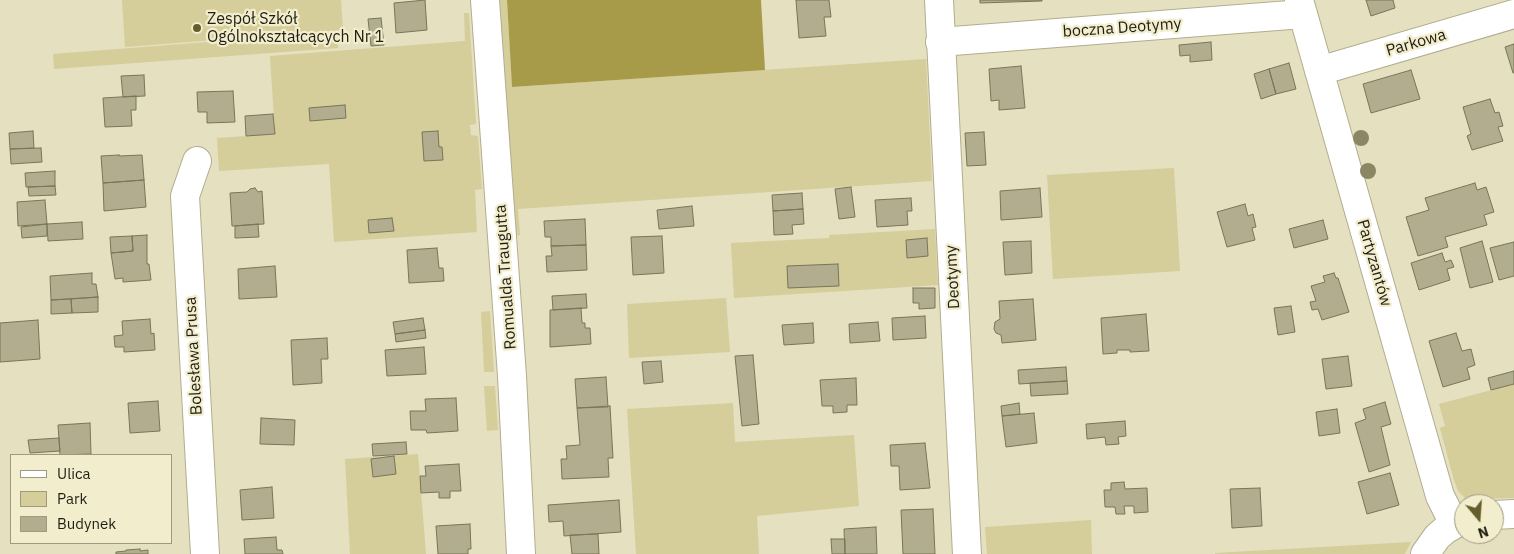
<!DOCTYPE html>
<meta charset="utf-8">
<style>
body{margin:0}
#map{position:relative;width:1514px;height:554px;overflow:hidden;background:#e4e0c0;font-family:"IBM Plex Sans",sans-serif}
canvas{display:block}
.legend{position:absolute;left:10px;top:454px;width:162px;height:90px;box-sizing:border-box;background:#f2edcd;border:1px solid #9e9a82;margin:0;padding:6px 9px;list-style:none;font-size:15px;color:#1f1e12}
.legend li{display:flex;align-items:center;gap:10px;height:25px}
.legend b{width:25px;border:1px solid #9e9a82}
.north{position:absolute;left:1454px;top:494px;width:50px;height:50px;box-sizing:border-box;background:#f2edcd;border:1px solid #9e9a82;border-radius:50%;rotate:162deg;font-size:14px;font-weight:700;line-height:20px;text-align:center;color:#1f1e12}
.north::after{content:'';display:block;margin:auto;width:18px;height:22px;background:#655d2a;clip-path:polygon(50% 0,100% 100%,50% 72%,0 100%)}
</style>
<div id="map">
<canvas width="1514" height="554"></canvas>
<ul class="legend">
<li><b style="height:6px;background:#fff"></b>Ulica</li>
<li><b style="height:14px;background:#d5cd9a"></b>Park</li>
<li><b style="height:14px;background:#b1ad8e"></b>Budynek</li>
</ul>
<div class="north">N</div>
</div>
<script>
const c = document.querySelector('canvas').getContext('2d');
c.lineJoin = 'round';
function fill(path, color) { c.fillStyle = color; c.fill(path, 'evenodd'); }
const poly = rows => new Path2D(rows.map(r => 'M' + r).join(''));
function strokePath(path, color, width, dash) { c.strokeStyle = color; c.lineWidth = width; c.lineCap = dash ? 'butt' : 'round'; c.setLineDash(dash || []); c.stroke(path); }
function label(font, color, halo, rows, align = 'center') {
  c.font = font + ' "IBM Plex Sans",sans-serif'; c.lineWidth = 4.5; c.setLineDash([]); c.textBaseline = 'middle'; c.strokeStyle = halo; c.fillStyle = color; for (const [text, x, y, turn = 0] of rows) {
    c.save(); c.translate(x, y); c.rotate((+turn || 0) * Math.PI / 180); c.textAlign = isNaN(turn) ? turn : align; if (halo) c.strokeText(text, 0, 0); c.fillText(text, 0, 0); c.restore();
  }
}
fill(poly([
 [122,0,341,0,343,30,125,47],
 [495,0,507,0,512,87,926,59,932,181,518,209,520,235,513,236],
 [464,13,469,13,476,124,470,125,471,135,478,136,482,189,475,190,477,232,334,242,329,164,219,171,217,138,275,134,270,56,465,41],
 [337,32,338,48,54,69,53,54],
 [1174,168,1180,271,1053,279,1047,175],
 [935,229,938,285,734,298,731,243,829,238,829,235],
 [726,298,730,352,629,358,627,304],
 [490,311,494,372,484,372,481,312],
 [1514,384,1514,498,1466,499,1458,491,1453,477,1440,428,1445,426,1439,404],
 [484,386,495,386,498,430,487,431],
 [733,403,735,442,854,435,859,506,757,516,759,554,636,554,627,409],
 [418,454,426,554,350,554,345,459],
 [1091,520,1092,554,987,554,985,527],
 [1411,542,1405,554,1215,554,1215,553]
]), '#d5cd9a');
fill(poly([
 [507,0,761,0,765,70,512,87]
]), '#a79b49');
const building = poly([
 [425,0,427,30,396,33,394,3,425,0],
 [796,0,829,0,831,17,824,17,826,36,799,38,796,0],
 [980,0,1042,0,1042,1,980,3,980,0],
 [1366,0,1393,0,1395,8,1371,16,1366,0],
 [381,18,384,45,371,46,368,19,381,18],
 [1211,42,1212,60,1190,62,1190,55,1180,56,1179,45,1211,42],
 [1514,44,1514,73,1513,73,1505,47,1514,44],
 [1289,63,1296,89,1276,94,1269,69,1289,63],
 [1021,66,1025,108,999,110,999,100,991,101,989,69,1021,66],
 [1269,69,1276,94,1261,99,1254,74,1269,69],
 [1411,70,1420,99,1371,113,1363,84,1411,70],
 [144,75,145,96,123,97,121,76,144,75],
 [233,91,235,122,207,123,207,112,198,112,197,92,233,91],
 [136,96,136,110,131,110,132,126,105,127,103,98,136,96],
 [1490,99,1495,113,1499,112,1503,126,1498,127,1503,141,1472,150,1467,136,1471,134,1463,107,1490,99],
 [345,105,346,118,310,121,309,108,345,105],
 [273,114,275,134,246,136,245,116,273,114],
 [33,131,34,148,10,149,9,133,33,131],
 [438,131,439,147,442,147,443,160,424,161,422,132,438,131],
 [984,132,986,165,967,166,965,133,984,132],
 [41,148,42,162,11,164,10,149,41,148],
 [119,155,119,156,142,155,144,180,103,183,101,156,119,155],
 [55,171,55,186,26,187,25,173,55,171],
 [144,180,146,207,104,211,103,183,144,180],
 [1475,183,1477,190,1486,187,1494,212,1484,215,1487,225,1445,237,1448,247,1418,256,1406,217,1429,210,1425,198,1475,183],
 [55,186,56,195,29,196,28,187,55,186],
 [851,187,855,217,839,219,835,189,851,187],
 [255,188,258,192,262,191,264,224,232,226,230,193,247,192,250,189,255,188],
 [1040,188,1042,217,1001,220,1000,191,1040,188],
 [802,193,803,209,773,211,772,195,802,193],
 [911,198,912,211,907,211,908,225,877,227,875,200,911,198],
 [45,200,47,224,18,226,17,202,45,200],
 [1245,204,1248,216,1253,214,1256,227,1252,228,1255,240,1227,247,1217,212,1245,204],
 [692,206,694,226,659,229,657,210,692,206],
 [803,209,804,224,792,225,793,234,774,235,773,211,803,209],
 [392,218,394,231,369,233,368,220,392,218],
 [585,219,586,245,551,246,551,237,545,237,544,221,585,219],
 [1323,220,1328,239,1294,248,1289,229,1323,220],
 [82,222,83,239,48,241,47,224,82,222],
 [47,224,47,236,22,238,21,227,47,224],
 [258,224,259,237,235,238,235,226,258,224],
 [147,235,147,264,149,264,151,280,123,282,123,278,115,279,111,253,133,251,132,236,147,235],
 [132,236,133,251,111,253,110,237,132,236],
 [662,236,664,273,633,275,631,237,662,236],
 [927,238,928,256,907,258,906,240,927,238],
 [1031,241,1032,273,1005,275,1003,242,1031,241],
 [1482,241,1493,282,1470,288,1460,248,1482,241],
 [1514,242,1514,276,1499,280,1490,248,1514,242],
 [586,245,587,270,547,272,546,256,552,256,551,246,586,245],
 [437,248,439,268,443,268,444,281,409,283,407,250,437,248],
 [1442,253,1445,262,1451,260,1454,267,1447,269,1450,280,1419,290,1411,263,1442,253],
 [838,264,839,286,788,288,787,266,838,264],
 [275,266,277,297,239,299,238,269,275,266],
 [92,273,92,284,96,284,98,297,51,300,50,276,92,273],
 [1334,273,1336,278,1338,278,1349,312,1322,320,1318,309,1312,310,1310,302,1316,301,1311,286,1325,282,1323,276,1334,273],
 [913,288,935,288,935,308,919,309,919,303,913,303,913,288],
 [586,294,587,308,553,310,552,296,586,294],
 [98,297,98,312,72,313,71,299,98,297],
 [71,299,72,313,51,314,51,300,71,299],
 [1033,299,1036,340,1002,343,1001,335,996,333,994,329,995,322,1000,319,999,301,1033,299],
 [1291,306,1295,332,1278,335,1274,308,1291,306],
 [581,308,582,323,585,323,585,328,590,328,591,344,550,347,550,310,581,308],
 [1146,314,1149,351,1130,352,1130,350,1117,350,1117,353,1103,354,1101,318,1146,314],
 [925,316,926,338,893,340,892,318,925,316],
 [423,318,425,330,395,334,393,322,423,318],
 [150,319,151,334,154,333,155,350,124,352,124,347,115,347,114,336,123,335,122,321,150,319],
 [38,320,40,359,0,362,0,323,38,320],
 [878,322,880,341,850,343,849,324,878,322],
 [813,323,814,343,784,345,782,325,813,323],
 [425,330,426,338,396,342,395,334,425,330],
 [1456,333,1462,351,1471,349,1475,365,1467,368,1470,379,1443,387,1429,341,1456,333],
 [327,338,328,359,321,359,322,383,293,385,291,340,327,338],
 [424,347,426,374,387,376,385,350,424,347],
 [753,355,759,424,742,426,735,356,753,355],
 [1348,356,1352,386,1326,389,1322,359,1348,356],
 [661,361,663,382,644,384,642,362,661,361],
 [1066,367,1067,381,1019,384,1018,370,1066,367],
 [1514,371,1514,384,1491,390,1488,378,1514,371],
 [606,377,608,407,577,408,575,379,606,377],
 [856,378,857,405,847,405,847,412,833,413,833,406,822,406,820,380,856,378],
 [1067,381,1068,394,1031,396,1030,383,1067,381],
 [456,398,458,431,427,433,426,430,411,430,410,411,426,411,425,399,456,398],
 [158,401,160,431,130,433,128,403,158,401],
 [1385,402,1391,424,1381,427,1390,465,1369,472,1355,423,1366,419,1363,409,1385,402],
 [1019,403,1020,414,1002,416,1001,406,1019,403],
 [610,406,613,458,608,458,609,477,562,479,561,459,567,459,566,446,580,445,577,408,610,406],
 [1337,409,1340,433,1319,436,1316,412,1337,409],
 [1034,413,1037,443,1006,447,1002,416,1034,413],
 [261,418,295,420,294,445,260,444,261,418],
 [1125,421,1126,436,1118,437,1119,444,1106,445,1105,437,1087,439,1086,424,1125,421],
 [90,423,91,454,60,455,58,425,90,423],
 [59,438,60,451,30,453,28,440,59,438],
 [406,442,407,454,373,456,372,444,406,442],
 [925,443,930,488,900,490,899,466,891,466,890,445,925,443],
 [394,456,396,474,373,477,371,459,394,456],
 [459,464,461,491,450,491,450,498,439,498,439,492,421,493,420,476,426,476,425,466,459,464],
 [1390,473,1399,505,1367,514,1358,482,1390,473],
 [1124,482,1125,489,1147,488,1148,512,1134,513,1134,506,1124,506,1125,514,1116,514,1115,507,1105,507,1104,490,1111,490,1111,483,1124,482],
 [272,487,274,518,242,520,240,490,272,487],
 [1260,488,1262,526,1232,528,1230,489,1260,488],
 [619,500,621,532,564,536,563,521,549,522,548,505,619,500],
 [933,509,935,554,903,554,901,510,933,509],
 [470,524,471,549,468,549,468,554,438,554,436,526,470,524],
 [876,527,877,554,845,554,844,529,876,527],
 [598,534,599,554,572,554,570,535,598,534],
 [276,537,277,550,282,550,283,554,245,554,244,539,276,537],
 [831,539,845,539,845,554,832,554,831,539],
 [140,549,140,551,148,550,148,554,116,554,116,552,126,551,126,550,140,549]
]);
fill(building, '#b1ad8e');
strokePath(building, '#797558', 1);
const minor = poly([
 [485,0,512,376,521,554],
 [939,0,967,554],
 [1299,0,1440,496,1454,524],
 [940,42,1303,14],
 [1319,71,1514,14],
 [197,161,185,196,205,554],
 [1494,515,1514,514],
 [1425,554,1437,537,1445,530,1464,519]
]);
strokePath(minor, '#b1ad8e', 30);
strokePath(minor, '#fff', 28);
c.fillStyle = '#8b8765';
for (const [x, y] of [
 [1361,138],
 [1368,171]
]) { c.beginPath(); c.arc(x, y, 8, 0, 2 * Math.PI); c.fill(); }
for (const [x, y, r, color] of [
 [197,28,5,"#655d2a"]
]) { const dot = new Path2D(); dot.arc(x, y, r, 0, 2 * Math.PI); c.fillStyle = color; c.fill(dot); strokePath(dot, '#f2edcd', 2); }
label('16px', '#1f1e12', '#f2edcd', [
 ["Zespół Szkół",207,19],
 ["Ogólnokształcących Nr 1",207,37]
], 'left');
label('16px', '#1f1e12', '#f2edcd', [
 ["boczna Deotymy",1122,28,-4],
 ["Parkowa",1416,43,-16],
 ["Partyzantów",1374,263,74],
 ["Romualda Traugutta",506,277,-94],
 ["Deotymy",953,277,-93],
 ["Bolesława Prusa",194,356,-93]
]);
</script>
